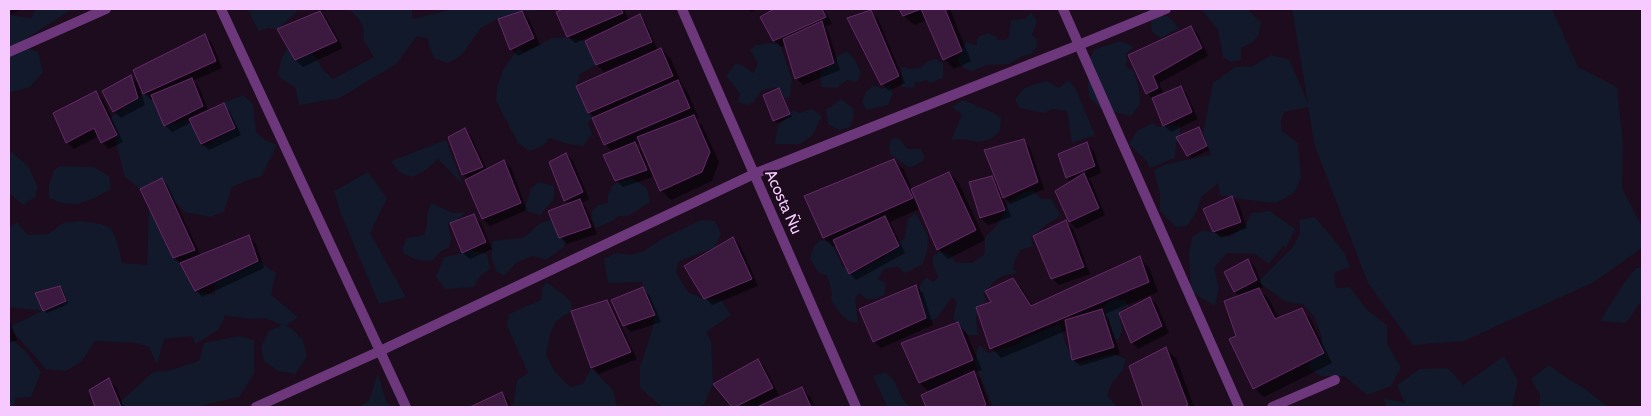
<!DOCTYPE html>
<meta charset="utf-8">
<style>
body{margin:0}
#map{position:relative;width:1651px;height:416px;overflow:hidden;background:#1c0c1d;font-family:Cabin,sans-serif}
canvas{display:block}
.frame{position:absolute;inset:0;border:10px solid #f6cafe;pointer-events:none}
</style>
<div id="map">
<canvas width="1651" height="416"></canvas>
<div class="frame"></div>
</div>
<script>
const c = document.querySelector('canvas').getContext('2d');
c.lineJoin = 'round';
function fill(path, color) { c.fillStyle = color; c.fill(path, 'evenodd'); }
const poly = rows => new Path2D(rows.map(r => 'M' + r).join(''));
function strokePath(path, color, width, dash) { c.strokeStyle = color; c.lineWidth = width; c.lineCap = dash ? 'butt' : 'round'; c.setLineDash(dash || []); c.stroke(path); }
function label(font, color, halo, rows, align = 'center') {
  c.font = font + ' Cabin,sans-serif'; c.lineWidth = 4; c.setLineDash([]); c.textBaseline = 'middle'; c.strokeStyle = halo; c.fillStyle = color; for (const [text, x, y, turn = 0] of rows) {
    c.save(); c.translate(x, y); c.rotate((+turn || 0) * Math.PI / 180); c.textAlign = isNaN(turn) ? turn : align; if (halo) c.strokeText(text, 0, 0); c.fillText(text, 0, 0); c.restore();
  }
}
fill(poly([
 [36,9,72,9,9,50,9,15,31,18],
 [248,9,298,9,295,14,277,29,268,28,259,31,253,21],
 [349,9,412,9,412,19,453,9,537,9,535,11,522,11,498,19,481,28,461,56,447,63,434,58,429,46,429,39,417,36,396,64,340,98,299,105,295,87,281,79,278,74,282,57,288,48,295,60,312,52,324,71,333,79,374,57,364,41,363,27,358,18],
 [1201,9,1247,9,1261,22,1259,35,1253,42,1241,48,1241,60,1231,62,1223,57,1218,30],
 [1292,9,1552,9,1578,67,1617,87,1623,144,1622,188,1642,227,1642,248,1594,282,1464,341,1413,345,1368,283,1315,147,1308,107,1284,112,1281,121,1282,131,1298,143,1301,178,1294,193,1276,203,1240,199,1220,195,1218,183,1201,197,1197,211,1187,226,1176,227,1160,211,1160,195,1154,170,1166,164,1211,155,1203,133,1213,83,1235,67,1253,66,1271,55,1289,59,1308,103],
 [1031,12,1037,22,1032,35,1037,39,1037,47,1031,54,1023,56,1009,64,987,65,972,71,965,69,958,61,963,45,967,42,974,45,977,45,976,40,980,36,988,33,995,36,998,40,1005,40,1009,38,1011,20,1025,19],
 [1159,16,1168,16,1179,28,1161,38,1152,32,1151,23,1153,18],
 [567,37,566,38,585,41,596,65,580,74,576,86,588,113,592,118,588,123,592,134,583,146,568,144,549,138,544,145,530,151,518,143,496,101,497,87,503,70,518,48,524,52,553,38],
 [1121,41,1134,47,1126,54,1127,61,1125,66,1133,70,1139,88,1140,104,1131,116,1101,109,1089,97,1088,85,1089,77,1095,68,1089,59,1095,49],
 [769,43,780,44,792,80,790,98,784,98,781,91,777,87,761,91,754,102,748,105,738,102,740,94,726,76,736,63,745,67,753,73,758,64,750,50,756,45],
 [26,47,38,52,43,72,30,87,9,93,9,57],
 [847,51,855,60,861,73,857,82,847,80,837,88,822,87,820,75,823,69,838,56],
 [935,59,943,63,943,78,931,83,926,80,918,83,915,81,914,88,902,87,901,66,908,69,920,68,927,62],
 [1069,80,1076,90,1095,135,1072,143,1067,111,1053,109,1044,113,1020,108,1015,99,1023,89,1032,85,1047,81,1059,88],
 [890,84,893,94,888,105,867,110,862,102,866,92,873,85,883,89],
 [143,94,151,95,164,126,189,119,202,147,235,128,224,103,243,95,253,104,256,132,265,140,277,145,261,177,248,180,232,187,224,212,210,217,185,212,172,199,162,178,140,189,125,177,116,144,117,135,109,118],
 [841,99,853,108,854,117,850,127,839,130,828,124,826,110],
 [963,100,992,112,1001,118,1000,131,991,139,978,142,964,139,951,140,962,115,952,107],
 [812,109,822,116,812,136,800,144,775,144,778,126,793,110,800,113],
 [1153,123,1158,127,1172,125,1180,126,1180,133,1176,144,1175,158,1150,168,1145,159,1129,144,1137,131],
 [898,138,908,149,921,149,924,156,923,161,910,168,891,155,889,148,891,139],
 [446,140,463,185,438,159,426,170,412,177,399,172,391,161],
 [9,150,28,166,38,187,35,197,23,205,9,193],
 [60,166,94,167,109,176,111,189,95,198,78,204,61,203,49,198,49,184,54,170],
 [368,172,387,198,370,233,406,297,379,304,341,214,334,191],
 [633,179,647,188,650,202,628,216,618,216,614,220,596,228,592,219,592,211,598,205,608,203,608,195,612,186,622,180],
 [539,182,554,186,554,195,553,200,540,215,524,210,530,194,530,189],
 [1033,190,1041,199,1051,199,1061,216,1047,224,1031,238,1033,246,1020,250,1015,260,1013,269,1018,273,1005,275,996,280,983,294,986,300,976,317,978,335,968,335,953,319,957,302,952,297,938,317,930,321,918,311,920,286,926,277,933,282,938,278,933,263,933,256,941,251,951,255,955,262,972,263,985,254,985,237,998,224,1009,203,1023,193],
 [431,203,453,213,465,212,457,220,448,224,451,238,449,248,441,251,432,261,417,260,405,254,402,249,407,238,424,235,427,225,427,214],
 [149,209,173,258,180,263,195,291,215,295,214,282,258,261,276,273,271,295,298,317,286,326,290,327,303,340,307,357,295,374,278,371,264,361,261,347,269,331,282,325,265,318,249,319,224,315,224,319,218,330,196,344,192,336,164,339,157,365,149,347,136,343,95,341,82,361,66,371,46,369,9,327,42,311,9,307,9,228,17,222,28,235,48,234,63,223,81,221,101,224,111,228,117,242,122,263,147,265],
 [1270,211,1295,229,1285,250,1284,245,1269,264,1255,254,1227,253,1214,268,1219,288,1215,306,1191,292,1189,254,1192,237,1203,230,1230,237,1246,225,1251,213],
 [916,213,928,236,927,250,923,264,905,273,898,267,884,269,878,279,886,283,884,295,876,299,867,299,859,293,855,299,858,323,849,321,840,313,831,300,832,292,827,276,818,272,810,259,814,246,821,240,831,242,843,267,859,271,886,256,894,245,905,238,908,219],
 [1315,217,1344,252,1350,267,1334,273,1336,288,1350,287,1366,309,1387,325,1387,344,1401,367,1391,386,1367,395,1344,376,1321,376,1309,369,1311,358,1321,348,1322,338,1315,318,1303,304,1286,302,1258,282,1292,248,1300,234,1299,220],
 [551,219,565,240,564,247,546,260,533,256,516,263,504,276,496,271,491,257,493,241,522,238,527,235,539,224],
 [701,220,715,221,721,234,714,248,679,261,676,273,688,292,704,299,721,300,731,315,706,332,711,341,713,384,704,404,700,407,662,407,640,388,640,366,652,331,655,315,642,282,608,283,604,259,616,253,631,255,644,251,662,239],
 [469,250,487,254,490,269,479,277,474,287,445,289,436,277,444,257,455,255],
 [1642,267,1642,300,1626,323,1600,321,1624,283,1636,268],
 [546,282,563,294,571,302,571,311,556,321,551,331,546,355,554,370,570,387,583,384,591,368,613,390,617,407,513,407,517,380,528,373,507,326,509,314,541,300,542,289],
 [1115,299,1125,300,1129,306,1121,309,1120,318,1122,329,1119,339,1115,340,1103,308,1108,302],
 [1060,324,1065,342,1076,363,1114,354,1126,359,1123,370,1112,383,1107,395,1117,407,993,407,975,364,977,350,980,345,988,353,1016,345,1027,337],
 [9,336,27,353,41,372,31,397,16,398,13,407,9,407],
 [240,336,254,340,254,374,239,397,200,406,121,407,119,403,153,372,167,371,199,361,204,343],
 [1504,356,1518,381,1512,407,1387,407,1383,398,1405,403,1397,385,1420,369,1448,368,1463,385],
 [1549,365,1568,379,1584,388,1608,407,1539,407,1540,395,1531,379],
 [886,372,895,382,902,398,910,407,887,407,873,376],
 [378,374,386,401,391,407,359,407,369,401]
]), '#11192b');
fill(poly([
 [9,9,22,9,9,15],
 [314,9,329,9,320,12,327,19,343,48,303,67,296,60,279,29,318,13],
 [566,9,624,9,629,21,640,16,646,23,658,51,661,49,671,59,682,85,687,91,699,118,696,119,703,127,719,162,712,181,671,200,661,190,641,143,636,145,641,151,653,177,623,187,616,180,613,152,605,144,595,118,589,112,623,66,622,64,604,72,597,65,587,42,604,33,603,31,575,43,568,36,558,13],
 [748,9,759,9,751,12],
 [777,9,824,9,832,24,825,27,828,30,840,70,803,85,796,78,786,45,781,47,774,40,762,17],
 [901,9,950,9,971,61,954,69,944,59,927,20,914,25,904,16],
 [522,12,529,19,540,45,518,56,511,49],
 [871,12,878,19,905,83,889,91,882,84],
 [1191,27,1198,34,1208,56,1159,83,1164,94,1180,87,1187,94,1198,119,1171,132,1164,125,1154,100,1147,93,1129,55],
 [205,36,212,43,222,68,193,81,199,87,209,112,223,105,230,112,241,135,209,150,202,143,192,122,172,132,165,125,154,99,151,100,144,93],
 [131,77,138,83,145,105,121,118,114,111],
 [778,90,782,93,792,117,777,123,774,120],
 [96,92,103,99,123,142,109,149,102,142,99,136,74,149,67,142],
 [464,129,471,136,487,170,504,161,511,168,527,210,490,226,483,219,467,180,468,179,464,175,449,137],
 [1199,129,1202,132,1209,150,1192,158,1188,155],
 [1024,141,1030,148,1044,189,1011,204,1003,196,1011,217,988,225,981,218,970,183,991,177,999,184],
 [1087,144,1094,151,1101,173,1088,179,1091,181,1105,215,1077,229,1070,222,1056,192,1071,182,1067,178,1060,155],
 [566,154,573,161,589,199,582,203,586,207,597,234,567,244,560,237,569,204,565,200],
 [894,160,904,170,912,189,949,173,959,183,985,240,948,259,938,249,921,208,890,222,905,253,856,280,850,273,837,246,833,247,824,238],
 [162,179,168,186,201,256,249,237,256,244,264,268,202,297,196,290,182,264,174,258,141,190],
 [1232,197,1239,204,1247,228,1221,238,1214,231],
 [474,216,481,223,492,249,470,259,463,253],
 [1066,222,1073,229,1090,274,1059,285,1052,278],
 [733,238,740,245,758,286,712,305,705,298],
 [1139,258,1149,267,1158,292,1105,314,1108,317,1120,354,1080,366,1073,359,1068,330,1001,358,992,348,993,302,1013,279,1022,289,1033,306],
 [1248,260,1255,267,1263,287,1259,289,1269,299,1279,319,1302,310,1311,320,1332,363,1264,397,1254,388,1238,337,1239,296,1235,292],
 [916,286,923,293,933,325,881,348,874,341],
 [60,287,63,290,68,304,47,313,44,310],
 [643,289,650,296,661,322,631,332,624,325],
 [1150,298,1157,305,1169,333,1138,349,1132,342],
 [606,302,613,309,637,359,599,374,592,367],
 [9,319,17,340,9,343],
 [958,324,967,334,982,370,974,373,980,379,990,407,927,407,923,396,930,393,920,383],
 [1166,349,1176,358,1194,407,1144,407,1130,367],
 [758,361,765,368,779,395,759,405,760,407,802,388,811,398,815,407,734,407,715,385],
 [109,380,116,387,124,407,97,407,90,390],
 [502,394,509,401,511,407,473,407]
]), '#0007');
const building = poly([
 [563,9,621,9,623,13,567,37,556,12,563,9],
 [774,9,822,9,826,17,773,41,760,17,774,9],
 [899,9,945,9,962,51,943,60,921,9,903,16,899,9],
 [871,10,899,76,881,85,847,18,871,10],
 [320,11,337,41,295,60,277,29,320,11],
 [522,11,534,38,510,50,498,19,522,11],
 [640,14,652,42,596,65,585,41,640,14],
 [822,21,834,63,795,79,783,39,822,21],
 [1191,26,1202,48,1153,76,1158,88,1146,94,1128,55,1191,26],
 [205,34,216,61,143,94,133,70,205,34],
 [661,48,673,76,588,113,576,86,661,48],
 [131,75,138,98,113,112,102,91,131,75],
 [192,78,203,106,164,126,151,95,192,78],
 [678,80,690,108,604,145,592,118,678,80],
 [1181,86,1192,112,1163,126,1152,98,1181,86],
 [779,88,790,114,773,121,763,95,779,88],
 [96,91,117,135,101,143,94,128,66,143,53,113,96,91],
 [224,103,235,128,201,144,189,119,224,103],
 [694,115,710,152,702,172,660,191,637,137,694,115],
 [1199,127,1207,146,1187,156,1176,137,1199,127],
 [465,128,483,167,462,175,448,137,465,128],
 [1024,139,1038,182,1003,198,984,150,1024,139],
 [635,142,647,170,615,181,603,155,635,142],
 [1087,142,1095,166,1066,178,1058,154,1087,142],
 [566,153,583,192,564,201,549,162,566,153],
 [894,159,913,198,823,238,804,196,894,159],
 [504,160,521,203,482,219,465,180,504,160],
 [949,172,976,230,937,250,911,189,949,172],
 [1084,173,1099,208,1069,222,1055,191,1084,173],
 [992,176,1005,210,980,218,969,182,992,176],
 [162,178,195,250,173,258,140,189,162,178],
 [1232,196,1241,222,1213,232,1203,209,1232,196],
 [580,199,591,227,559,238,548,211,580,199],
 [474,214,486,242,462,253,450,223,474,214],
 [885,216,899,246,849,274,833,240,885,216],
 [1066,220,1084,267,1051,279,1033,236,1066,220],
 [249,235,258,261,195,291,180,263,249,235],
 [733,237,752,279,704,299,684,266,733,237],
 [1140,256,1149,282,990,349,976,307,991,302,985,291,1013,278,1031,306,1140,256],
 [1248,259,1257,280,1234,292,1224,272,1248,259],
 [916,285,926,318,873,342,859,309,916,285],
 [60,286,66,301,43,311,35,293,60,286],
 [643,287,655,315,623,326,611,300,643,287],
 [1259,288,1275,319,1302,308,1324,353,1253,389,1229,339,1236,336,1224,301,1259,288],
 [1150,297,1162,326,1131,343,1119,313,1150,297],
 [607,300,631,352,591,368,571,311,607,300],
 [1102,309,1114,347,1072,360,1065,320,1102,309],
 [958,322,973,360,919,383,901,343,958,322],
 [1166,347,1188,405,1183,407,1143,407,1129,366,1166,347],
 [758,359,773,388,735,407,732,407,713,384,758,359],
 [974,371,986,405,982,407,926,407,921,395,974,371],
 [109,378,121,407,95,407,89,390,109,378],
 [802,387,811,407,757,407,802,387],
 [502,392,508,407,470,407,502,392]
]);
fill(building, '#3c193e');
strokePath(building, '#662b69', 1);
strokePath(poly([
 [221,9,406,407],
 [682,9,856,407],
 [1063,9,1239,407],
 [9,52,106,9],
 [256,407,380,351,754,174,1079,45,1166,9],
 [1272,407,1335,380]
]), '#6d387b', 10);
label('16px', '#f6cafe', '#1c0c1d', [
 ["Acosta Ñu",783,202,66]
]);
</script>
